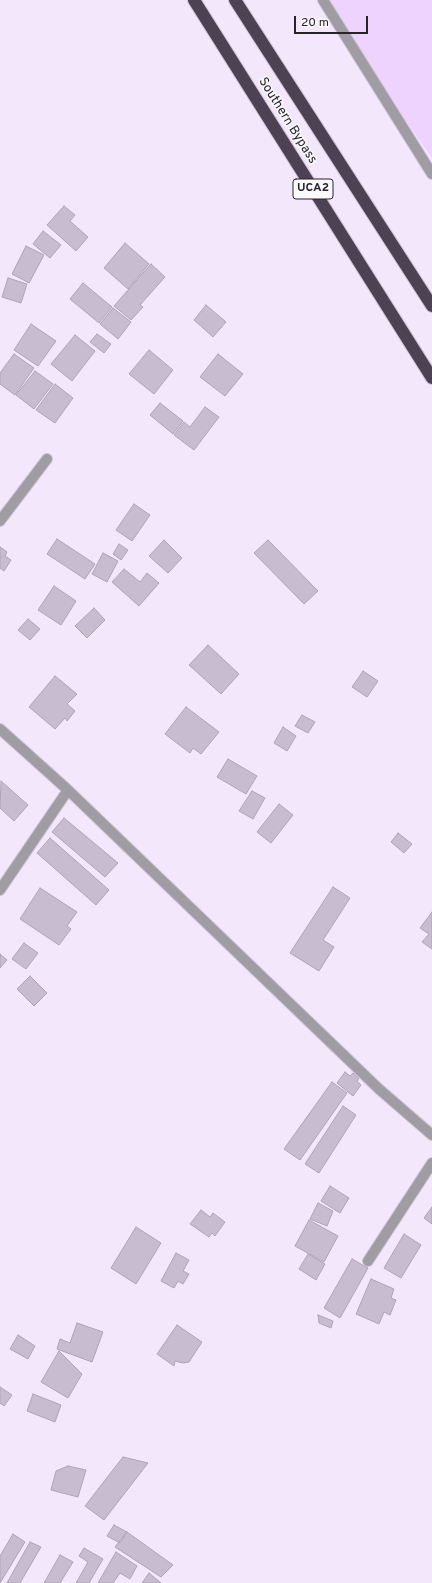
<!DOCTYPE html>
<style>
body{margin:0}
#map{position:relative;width:432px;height:1583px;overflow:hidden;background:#f3e7fc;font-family:Overpass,sans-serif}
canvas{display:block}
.scale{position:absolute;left:294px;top:16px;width:74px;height:18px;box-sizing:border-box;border:2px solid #28232b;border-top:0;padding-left:5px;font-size:12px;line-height:14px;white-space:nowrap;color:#28232b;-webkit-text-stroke:3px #fbf8fd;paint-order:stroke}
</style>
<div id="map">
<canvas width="432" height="1583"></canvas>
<div class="scale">20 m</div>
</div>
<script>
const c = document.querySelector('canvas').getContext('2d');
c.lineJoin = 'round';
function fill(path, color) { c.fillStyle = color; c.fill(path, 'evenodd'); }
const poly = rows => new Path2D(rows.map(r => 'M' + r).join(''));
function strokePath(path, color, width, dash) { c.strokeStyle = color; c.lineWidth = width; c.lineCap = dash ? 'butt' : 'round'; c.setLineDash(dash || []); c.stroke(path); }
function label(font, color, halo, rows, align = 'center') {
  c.font = font + ' Overpass,sans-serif'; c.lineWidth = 3; c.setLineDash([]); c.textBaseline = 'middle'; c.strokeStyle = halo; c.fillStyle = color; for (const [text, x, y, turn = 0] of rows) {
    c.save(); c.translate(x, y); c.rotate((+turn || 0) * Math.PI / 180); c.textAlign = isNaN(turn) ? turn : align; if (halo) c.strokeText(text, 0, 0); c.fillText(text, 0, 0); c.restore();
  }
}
fill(poly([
 [320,0,432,0,432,158]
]), '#eed3ff');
const building = poly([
 [64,206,75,215,70,221,88,237,76,251,47,225,64,206],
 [43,231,61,245,50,258,33,244,43,231],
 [125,243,149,264,128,289,104,268,125,243],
 [26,246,44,255,29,283,12,274,26,246],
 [151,264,165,277,140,305,143,307,131,320,114,306,151,264],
 [8,278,27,284,21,303,2,297,8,278],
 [83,283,112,307,99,323,70,299,83,283],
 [206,305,226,322,213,337,194,320,206,305],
 [113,308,131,322,118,339,100,324,113,308],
 [31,324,56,341,38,366,14,350,31,324],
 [97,334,111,344,104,353,90,342,97,334],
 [75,335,95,351,72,381,51,364,75,335],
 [149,350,173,370,154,394,129,374,149,350],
 [14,354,34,368,15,395,0,384,0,373,14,354],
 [218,354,243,374,225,396,200,377,218,354],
 [35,371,53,384,34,409,16,395,35,371],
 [55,384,73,398,55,423,36,410,55,384],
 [160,403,183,421,173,434,150,415,160,403],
 [205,407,219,417,194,450,174,435,184,422,190,427,205,407],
 [134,504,150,515,132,541,116,530,134,504],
 [57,539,95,564,85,579,47,554,57,539],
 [164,540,182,558,168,573,149,556,164,540],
 [268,540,318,591,304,604,254,553,268,540],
 [119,544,128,550,121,560,113,554,119,544],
 [0,547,7,552,5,556,11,560,4,571,0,568,0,547],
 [103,553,118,561,107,582,92,574,103,553],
 [124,569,140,582,147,573,159,583,139,606,112,582,124,569],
 [54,586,76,601,61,625,38,610,54,586],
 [94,608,105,620,87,638,75,626,94,608],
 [28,619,40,629,30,640,18,630,28,619],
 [208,645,239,674,221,694,189,665,208,645],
 [363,671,378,681,367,697,352,687,363,671],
 [55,676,77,694,67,704,75,711,67,721,65,718,55,729,29,707,55,676],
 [186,707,219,732,201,754,193,748,190,753,165,734,186,707],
 [302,715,315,722,308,733,295,726,302,715],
 [283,727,296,736,287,751,274,743,283,727],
 [228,759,257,776,246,794,217,777,228,759],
 [1,781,28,805,14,821,0,808,1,781],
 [252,791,265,798,253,819,239,811,252,791],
 [279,804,293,815,271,843,257,832,279,804],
 [64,818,118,863,105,877,52,832,64,818],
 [398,833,412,844,404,853,391,842,398,833],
 [50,838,109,890,96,905,37,853,50,838],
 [333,887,350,898,323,940,334,947,319,971,290,953,333,887],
 [40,888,77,912,67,926,71,929,59,945,20,919,40,888],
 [432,912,432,949,422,942,429,934,420,928,432,912],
 [24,943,38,953,26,969,12,959,24,943],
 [0,954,7,960,0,968,0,954],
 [30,976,47,993,34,1006,17,989,30,976],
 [345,1072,350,1076,353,1073,359,1078,357,1081,361,1085,353,1096,337,1083,345,1072],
 [332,1082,347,1093,300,1160,284,1149,332,1082],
 [343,1106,356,1115,319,1173,305,1164,343,1106],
 [330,1186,349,1198,340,1213,321,1201,330,1186],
 [318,1203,333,1211,327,1226,310,1219,318,1203],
 [432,1207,432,1224,424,1218,432,1207],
 [201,1210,210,1217,213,1213,225,1222,215,1236,212,1233,209,1237,190,1224,201,1210],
 [309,1220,338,1236,324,1262,295,1246,309,1220],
 [136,1227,161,1243,136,1284,111,1268,136,1227],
 [404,1234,421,1245,401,1278,384,1268,404,1234],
 [176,1253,189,1260,183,1271,189,1274,183,1284,178,1281,174,1288,161,1281,176,1253],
 [308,1254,325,1264,316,1280,299,1269,308,1254],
 [352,1259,368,1268,340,1318,324,1308,352,1259],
 [371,1279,394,1289,391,1298,396,1300,390,1315,384,1312,379,1324,356,1314,371,1279],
 [318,1315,333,1321,331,1328,319,1323,318,1315],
 [77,1323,103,1332,92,1362,57,1349,60,1339,70,1343,77,1323],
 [177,1325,202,1342,189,1362,183,1363,175,1361,174,1366,157,1354,177,1325],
 [18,1335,35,1346,28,1359,10,1349,18,1335],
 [59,1351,82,1374,68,1398,41,1382,59,1351],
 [0,1387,12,1395,4,1406,0,1403,0,1387],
 [33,1394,61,1405,55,1422,27,1411,33,1394],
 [123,1457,148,1463,104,1520,85,1506,123,1457],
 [68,1466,86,1470,78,1497,51,1490,56,1471,68,1466],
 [114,1525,127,1532,120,1543,107,1536,114,1525],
 [127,1532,173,1565,161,1577,115,1547,127,1532],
 [13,1534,25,1542,0,1583,0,1556,13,1534],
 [30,1542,41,1547,20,1583,7,1583,30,1542],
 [84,1548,103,1559,89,1583,76,1583,88,1562,79,1556,84,1548],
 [116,1552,137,1566,130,1579,120,1573,113,1583,98,1583,116,1552],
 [60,1555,73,1562,60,1583,44,1583,60,1555],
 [149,1573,161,1583,142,1583,149,1573]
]);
fill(building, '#c8bcd1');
strokePath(building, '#afa3b7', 1);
const lane = poly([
 [0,521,47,459]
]);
const street = poly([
 [323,0,432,174],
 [0,729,68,790,379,1089,432,1135],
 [0,890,68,790],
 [368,1261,432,1163]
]);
const highway = poly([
 [194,0,432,378],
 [235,0,432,306]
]);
strokePath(lane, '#cec4d6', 12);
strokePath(street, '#cec4d6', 12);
strokePath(highway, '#cec4d6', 14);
strokePath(lane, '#a19ba4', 10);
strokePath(street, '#a19ba4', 10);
strokePath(highway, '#4d4254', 12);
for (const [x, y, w] of [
 [313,189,40]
]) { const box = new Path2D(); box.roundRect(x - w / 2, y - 10, w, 20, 3); c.fillStyle = '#fbf8fd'; c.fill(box); strokePath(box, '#28232b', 1); }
label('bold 12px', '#28232b', null, [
 ["UCA2",313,189]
]);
label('13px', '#28232b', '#fbf8fd', [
 ["Southern Bypass",287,121,58]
]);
</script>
